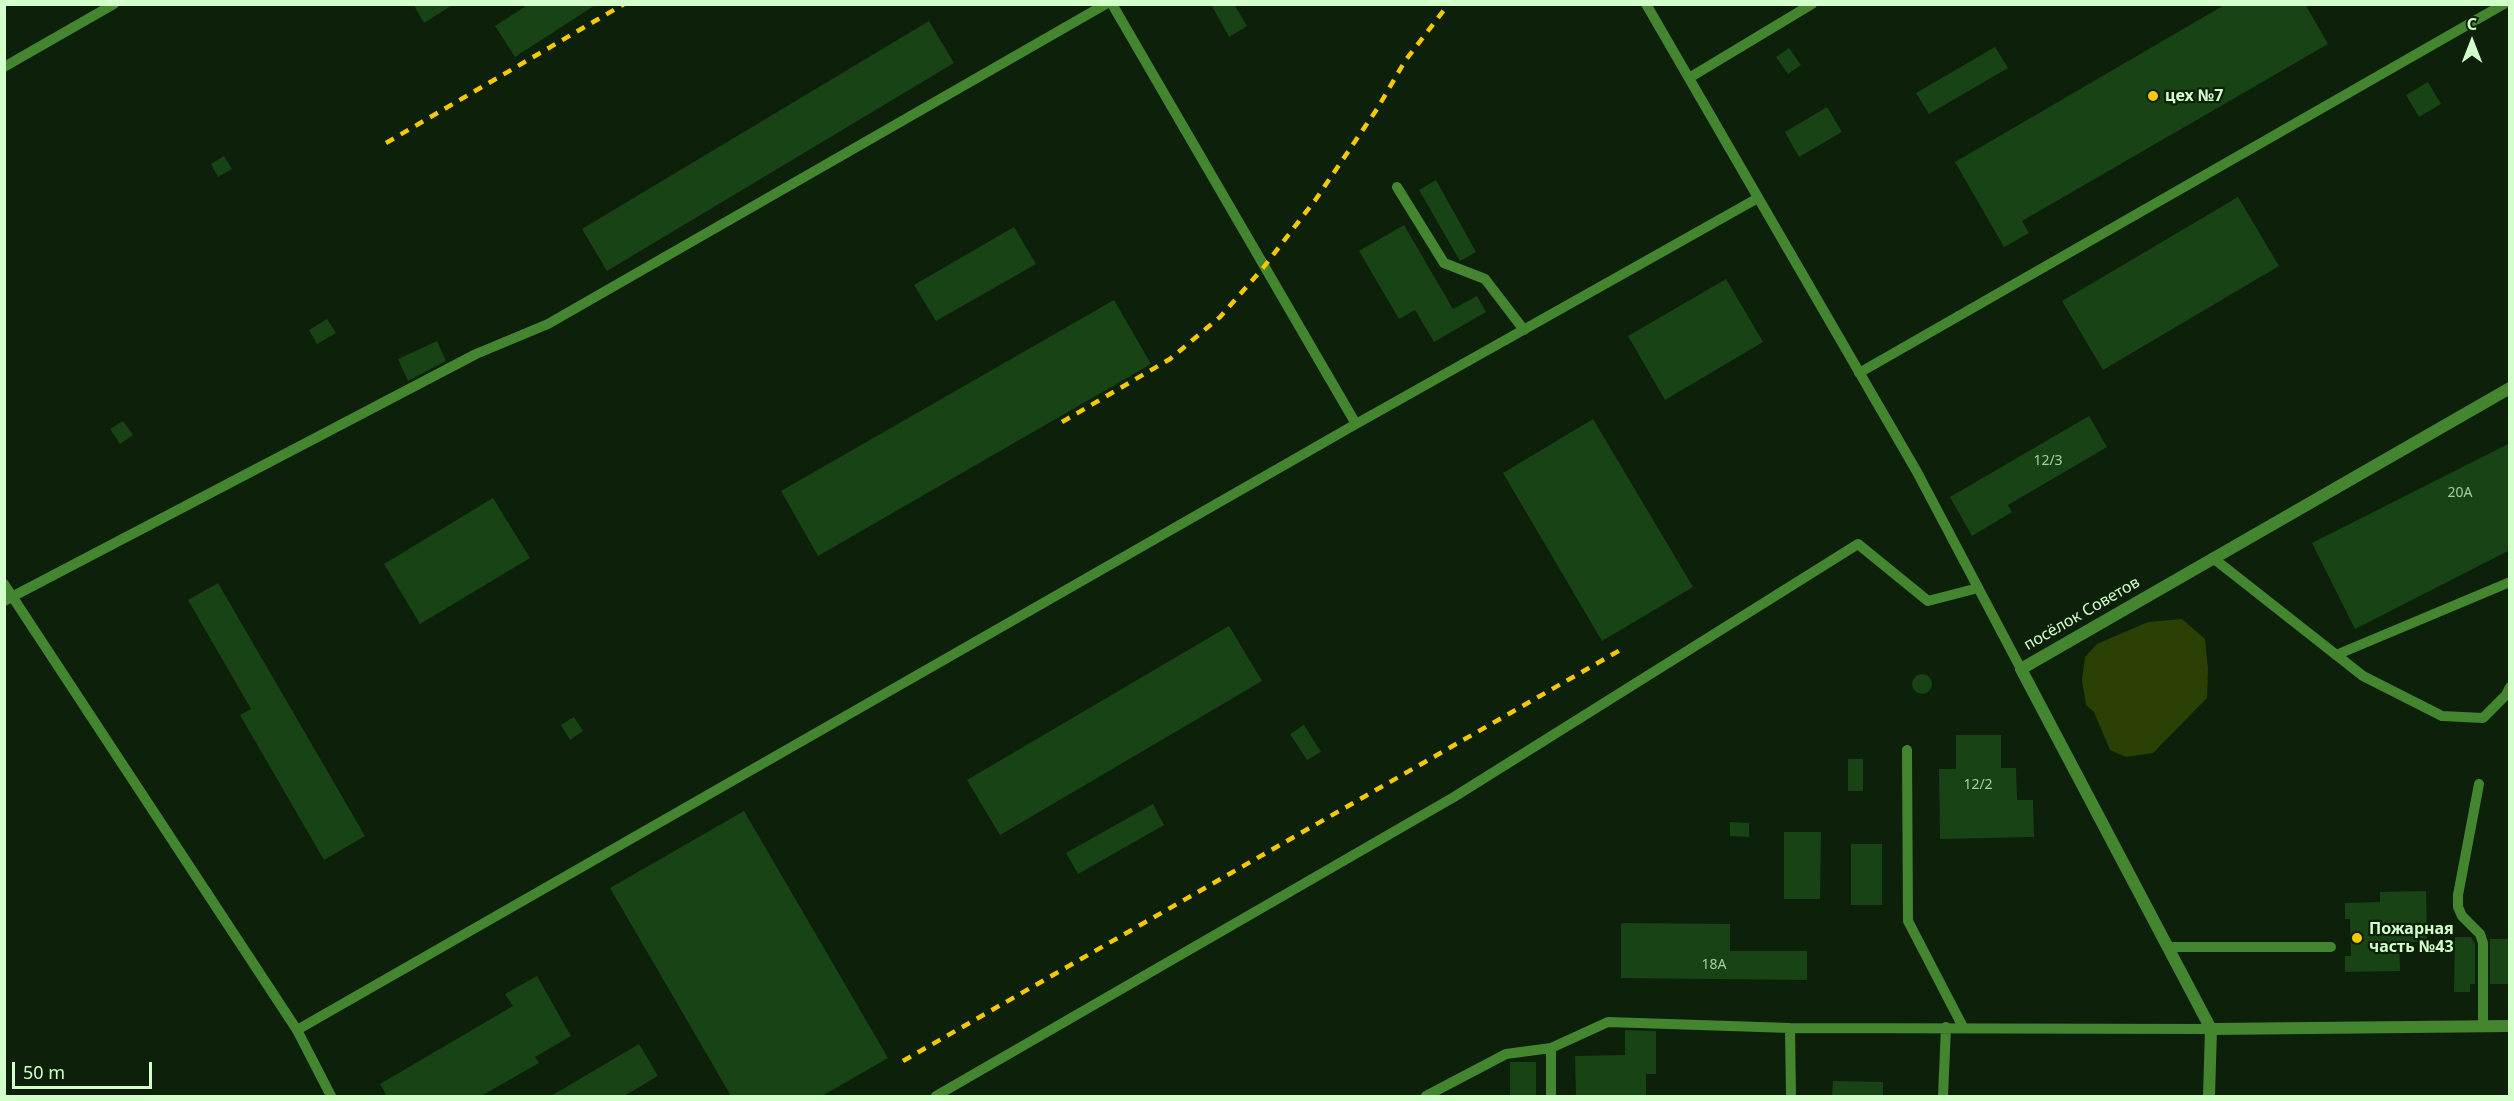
<!DOCTYPE html>
<meta charset="utf-8">
<style>
body{margin:0}
#map{position:relative;width:2514px;height:1101px;overflow:hidden;background:#0d200a;font-family:"Noto Sans",sans-serif}
canvas{display:block}
.frame{position:absolute;inset:0;border:6px solid #d2ffca;pointer-events:none}
.north{position:absolute;left:2442px;top:12px;width:60px;height:60px;-webkit-text-stroke:4px #0d200a;paint-order:stroke;rotate:0deg;font-size:16px;font-weight:700;line-height:24px;text-align:center;color:#d2ffca}
.north::after{content:'';display:block;margin:auto;width:21px;height:27px;background:#d2ffca;clip-path:polygon(50% 0,100% 100%,50% 72%,0 100%)}
.scale{position:absolute;left:12px;top:1062px;width:140px;height:27px;box-sizing:border-box;border:3px solid #d2ffca;border-top:0;padding-left:8px;font-size:18px;line-height:21px;white-space:nowrap;color:#d2ffca;-webkit-text-stroke:4px #0d200a;paint-order:stroke}
</style>
<div id="map">
<canvas width="2514" height="1101"></canvas>
<div class="frame"></div>
<div class="north">С</div>
<div class="scale">50 m</div>
</div>
<script>
const c = document.querySelector('canvas').getContext('2d');
c.lineJoin = 'round';
function fill(path, color) { c.fillStyle = color; c.fill(path, 'evenodd'); }
const poly = rows => new Path2D(rows.map(r => 'M' + r).join(''));
function strokePath(path, color, width, dash) { c.strokeStyle = color; c.lineWidth = width; c.lineCap = dash ? 'butt' : 'round'; c.setLineDash(dash || []); c.stroke(path); }
function label(font, color, halo, rows, align = 'center') {
  c.font = font + ' "Noto Sans",sans-serif'; c.lineWidth = 4.5; c.setLineDash([]); c.textBaseline = 'middle'; c.strokeStyle = halo; c.fillStyle = color; for (const [text, x, y, turn = 0] of rows) {
    c.save(); c.translate(x, y); c.rotate((+turn || 0) * Math.PI / 180); c.textAlign = isNaN(turn) ? turn : align; if (halo) c.strokeText(text, 0, 0); c.fillText(text, 0, 0); c.restore();
  }
}
fill(poly([
 [2182,619,2205,639,2208,669,2207,698,2153,753,2126,757,2110,750,2094,712,2086,705,2082,680,2085,657,2097,644,2148,622]
]), '#2a4004');
fill(poly([
 [413,4,454,4,424,23],
 [529,4,597,4,515,57,495,26],
 [1211,4,1234,4,1247,26,1229,37],
 [2226,4,2305,4,2328,44,2022,221,2029,233,2004,247,1955,162],
 [929,21,954,63,607,271,582,229],
 [1995,47,2008,68,1929,114,1916,93],
 [1789,48,1801,65,1788,74,1776,57],
 [2428,82,2441,104,2419,117,2406,95],
 [1827,107,1842,132,1799,157,1785,132],
 [224,156,232,169,218,177,211,164],
 [1436,180,1476,252,1460,261,1419,190],
 [2238,197,2279,266,2103,370,2062,301],
 [1404,225,1453,309,1477,296,1486,312,1434,342,1415,310,1399,319,1359,251],
 [1014,227,1036,264,936,321,914,285],
 [1726,279,1763,342,1665,400,1628,336],
 [1114,300,1151,364,818,556,781,491],
 [327,319,336,333,317,344,309,330],
 [437,341,446,361,408,381,398,359],
 [2089,416,2107,447,2008,505,2012,512,1972,536,1950,497],
 [1593,419,1693,587,1602,641,1503,473],
 [123,421,133,435,120,444,110,429],
 [2510,443,2510,550,2355,629,2312,543],
 [493,498,530,558,420,624,384,564],
 [218,583,365,836,324,860,240,715,251,709,188,600],
 [1229,626,1262,681,1000,835,967,780],
 '1912 684a10 10 0 1 1 20 0a10 10 0 1 1-20 0Z',
 [574,717,583,731,570,740,561,725],
 [1304,725,1321,752,1307,760,1290,734],
 [1956,735,2001,735,2001,768,2016,768,2017,800,2033,800,2034,837,1940,839,1939,769,1956,769],
 [1848,759,1863,759,1863,791,1848,791],
 [1153,804,1164,825,1078,874,1066,853],
 [744,811,888,1058,822,1096,731,1096,610,888],
 [1730,822,1749,823,1749,837,1730,836],
 [1784,832,1821,832,1820,899,1784,899],
 [1851,844,1882,844,1882,905,1851,905],
 [2426,891,2427,942,2399,942,2400,971,2345,972,2345,956,2351,956,2350,919,2345,919,2345,903,2380,902,2380,892],
 [1621,923,1730,924,1730,951,1807,951,1807,980,1621,978],
 [2455,937,2471,937,2475,944,2475,984,2470,984,2470,992,2454,992],
 [2490,939,2510,939,2510,984,2490,984],
 [537,976,571,1036,535,1057,539,1063,481,1096,387,1096,380,1084,513,1006,505,994],
 [1625,1030,1656,1031,1656,1074,1646,1074,1646,1096,1576,1096,1575,1056,1625,1055],
 [639,1044,658,1076,624,1096,551,1096],
 [1510,1062,1536,1062,1536,1096,1510,1096],
 [1833,1081,1883,1082,1883,1096,1832,1096]
]), '#184314');
strokePath(poly([
 [1112,4,1356,424],
 [1646,4,1917,472,2021,669],
 [4,67,114,4],
 [1689,78,1812,4],
 [1397,187,1444,263,1485,279,1524,330],
 [1859,373,2504,4],
 [2213,558,2363,676,2442,716,2483,718,2506,695,2510,687],
 [4,584,297,1030,331,1096],
 [4,601,476,354,548,324,1106,4],
 [2336,655,2510,582],
 [1907,750,1908,921,1963,1027],
 [2479,784,2458,895,2458,907,2462,916,2480,934,2483,943,2483,1026],
 [2168,947,2331,947],
 [1790,1028,1791,1096],
 [297,1030,1356,424,1758,198],
 [936,1096,1454,797,1858,544,1928,601,1978,588],
 [1426,1096,1506,1054,1551,1048,1608,1022,1790,1028,2211,1029],
 [1551,1096,1551,1048],
 [1943,1096,1946,1027]
]), '#448530', 10);
strokePath(poly([
 [2211,1029,2510,1026],
 [2209,1096,2211,1029,2021,669,2510,388]
]), '#448530', 12);
strokePath(poly([
 [386,143,624,4],
 [1062,422,1170,359,1220,317,1263,268,1316,199,1377,109,1405,61,1444,10],
 [903,1061,1622,649]
]), '#f5c900', 4.5, [9, 8]);
for (const [x, y, r, color] of [
 [2153,96,6,"#f5c900"],
 [2357,938,6,"#f5c900"]
]) { const dot = new Path2D(); dot.arc(x, y, r, 0, 2 * Math.PI); c.fillStyle = color; c.fill(dot); strokePath(dot, '#0d200a', 2); }
label('14px', '#a4d09c', null, [
 ["12/3",2048,461],
 ["20А",2460,493],
 ["12/2",1978,785],
 ["18А",1714,965]
]);
label('bold 16px', '#d2ffca', '#0d200a', [
 ["цех №7",2165,96],
 ["Пожарная",2369,929],
 ["часть №43",2369,947]
], 'left');
label('16px', '#d2ffca', '#0d200a', [
 ["посёлок Советов",2082,614,-30]
]);
</script>
